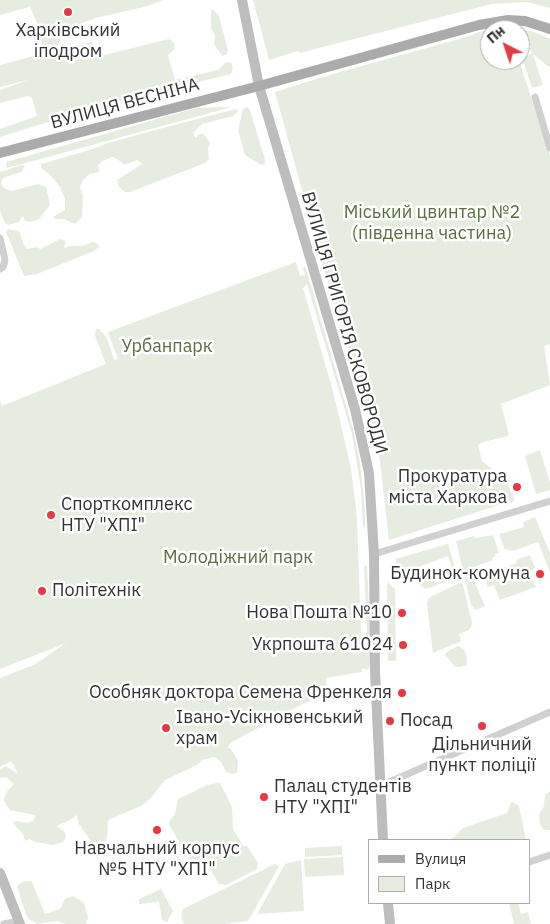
<!DOCTYPE html>
<meta charset="utf-8">
<style>
body{margin:0}
#map{position:relative;width:550px;height:924px;overflow:hidden;background:#fff;font-family:"IBM Plex Sans",sans-serif}
canvas{display:block}
.legend{position:absolute;left:368px;top:839px;width:162px;height:65px;box-sizing:border-box;background:#fff;border:1px solid #adadad;margin:0;padding:6px 9px;list-style:none;font-size:15px;color:#333}
.legend li{display:flex;align-items:center;gap:10px;height:25px}
.legend b{width:25px;border:1px solid #adadad}
.north{position:absolute;left:480px;top:20px;width:50px;height:50px;box-sizing:border-box;background:#fff;border:1px solid #adadad;border-radius:50%;rotate:319deg;font-size:14px;font-weight:700;line-height:20px;text-align:center;color:#333}
.north::after{content:'';display:block;margin:auto;width:18px;height:22px;background:#e63946;clip-path:polygon(50% 0,100% 100%,50% 72%,0 100%)}
</style>
<div id="map">
<canvas width="550" height="924"></canvas>
<ul class="legend">
<li><b style="height:6px;background:#ababab"></b>Вулиця</li>
<li><b style="height:14px;background:#e6ecdf"></b>Парк</li>
</ul>
<div class="north">Пн</div>
</div>
<script>
const c = document.querySelector('canvas').getContext('2d');
c.lineJoin = 'round';
function fill(path, color) { c.fillStyle = color; c.fill(path, 'evenodd'); }
const poly = rows => new Path2D(rows.map(r => 'M' + r).join(''));
function strokePath(path, color, width, dash) { c.strokeStyle = color; c.lineWidth = width; c.lineCap = dash ? 'butt' : 'round'; c.setLineDash(dash || []); c.stroke(path); }
function label(font, color, halo, rows, align = 'center') {
  c.font = font + ' "IBM Plex Sans",sans-serif'; c.lineWidth = 5; c.setLineDash([]); c.textBaseline = 'middle'; c.strokeStyle = halo; c.fillStyle = color; for (const [text, x, y, turn = 0] of rows) {
    c.save(); c.translate(x, y); c.rotate((+turn || 0) * Math.PI / 180); c.textAlign = isNaN(turn) ? turn : align; if (halo) c.strokeText(text, 0, 0); c.fillText(text, 0, 0); c.restore();
  }
}
fill(poly([
 [0,0,164,0,144,7,95,18,72,27,61,38,55,51,92,42,97,57,169,39,175,44,174,50,168,55,175,80,218,70,225,63,229,62,231,63,233,67,231,74,113,103,109,107,45,123,0,137,0,129,37,116,32,98,28,96,0,103,0,90,28,80,0,87,0,65,30,57,36,53,42,43,39,36,40,30,30,7,0,15],
 [253,0,550,0,550,8,527,2,492,4,319,48,300,53,298,51,269,60],
 [213,9,219,16,228,50,227,54,222,56,214,44,215,35,211,29,211,11],
 [510,27,534,32,550,39,550,68,533,54,543,85,532,88,522,57,533,53,520,42,520,30,490,30,490,60,519,60,550,156,550,344,544,346,550,385,501,404,509,435,505,437,483,442,478,445,482,461,493,470,503,475,515,500,511,503,499,505,389,540,380,462,375,433,320,256,275,92,336,73,463,38,482,31],
 [216,107,232,107,7,168,6,162,196,108],
 [248,107,250,110,265,160,265,164,261,165,245,155,238,130,243,109],
 [236,109,238,111,233,116,202,124,194,132,194,136,196,138,199,134,203,134,206,137,210,143,208,149,209,159,205,163,130,192,125,192,119,187,117,180,142,164,137,160,124,165,120,161,113,157,102,161,98,165,99,172,90,174,83,180,80,187,83,195,82,217,75,224,64,219,55,219,53,217,65,210,65,199,60,187,50,175,41,168,41,164,93,149,105,144,155,130],
 [22,165,25,166,21,172,3,178,1,183,4,188,12,191,38,184,46,187,50,205,38,220,30,222,25,221,23,216,19,222,8,225,5,223,0,211,0,172],
 [8,229,19,231,24,245,27,249,37,247,40,249,60,239,66,241,64,248,70,246,82,246,93,242,97,243,99,247,94,251,37,274,24,276,6,232],
 [296,262,300,276,305,275,303,268,305,266,354,433,360,463,365,510,365,528,363,527,361,489,352,434,307,284,303,288,333,391,351,468,357,518,361,635,367,633,364,566,367,566,371,651,370,664,368,670,362,668,362,672,326,678,327,692,263,724,260,727,230,743,228,748,231,749,238,761,237,773,232,774,226,772,221,762,214,757,202,760,197,765,165,780,151,798,141,806,108,820,107,838,102,848,95,846,82,829,82,827,79,825,77,815,66,822,56,826,64,831,66,836,63,842,53,845,36,842,29,839,25,841,23,834,13,823,16,821,28,823,34,820,35,815,10,810,6,805,4,799,7,791,14,784,6,777,0,778,0,769,6,766,18,774,11,761,0,767,0,678,34,665,66,643,0,669,0,401,2,406,106,364,95,336,96,329,99,329,107,338,114,360,118,359,108,332],
 [540,450,550,483,550,490,536,494,525,456],
 [535,517,550,553,550,572,538,542,513,551,513,550,509,551,508,549,505,550,499,534,524,527,523,522],
 [493,535,499,553,495,554,496,556,492,558,493,560,469,569,485,606,476,610,471,605,456,541,474,536,475,538],
 [448,544,456,572,453,579,426,589,420,585,419,581,422,581,423,582,433,578,435,583,445,580,443,573,453,570,448,556,400,574,395,559],
 [530,555,535,568,529,571,536,587,500,600,494,585,488,587,483,573,496,568,498,570,517,563,516,560],
 [387,582,395,589,396,661,388,661],
 [460,583,463,585,472,623,471,627,469,630,459,634,461,641,433,653,427,604,428,599,432,596],
 [458,646,464,649,467,658,467,665,460,667,455,667,445,655,448,651],
 [217,783,220,783,232,807,233,829,243,846,247,846,258,863,257,869,226,885,219,884,205,860,200,860,194,864,189,862,188,856,194,847,193,844,185,847,180,844,169,824,170,820,175,814,178,799,207,785],
 [550,792,550,830,547,830,543,829,540,824,539,815,544,806,545,794],
 [511,802,513,802,519,806,526,840,451,840,463,828,507,813],
 [342,846,342,855,305,857,305,848],
 [343,857,344,875,305,877,304,859],
 [301,860,304,911,257,914,285,864],
 [275,864,279,866,250,918,247,921,224,924,184,924,181,916,183,909],
 [29,881,32,882,45,914,60,909,65,899,73,896,83,902,85,906,88,918,86,924,66,924,57,921,37,924,29,919,26,915,17,886,22,882],
 [161,889,173,911,167,922,162,920,159,902,139,904,139,899],
 [509,903,518,903,521,914,528,912,531,924,514,924]
]), '#e6ecdf');
strokePath(poly([
 [535,97,550,148],
 [0,238,5,260,3,267,0,269],
 [374,554,550,501],
 [380,786,550,712],
 [529,862,550,855],
 [4,924,19,921]
]), '#d0d0d0', 7);
strokePath(poly([
 [242,0,259,86,355,409,369,473,374,554,375,671,383,840],
 [0,873,20,924],
 [388,903,390,924]
]), '#bdbdbd', 10);
strokePath(poly([
 [0,153,259,86,479,25,508,20,525,21,550,29]
]), '#ababab', 10);
for (const [x, y, r, color] of [
 [68,12,5,"#e63946"],
 [517,487,5,"#e63946"],
 [51,515,5,"#e63946"],
 [540,574,5,"#e63946"],
 [42,591,5,"#e63946"],
 [402,613,5,"#e63946"],
 [403,645,5,"#e63946"],
 [402,693,5,"#e63946"],
 [390,721,5,"#e63946"],
 [482,726,5,"#e63946"],
 [166,728,5,"#e63946"],
 [264,797,5,"#e63946"],
 [157,830,5,"#e63946"]
]) { const dot = new Path2D(); dot.arc(x, y, r, 0, 2 * Math.PI); c.fillStyle = color; c.fill(dot); strokePath(dot, '#fff', 2); }
label('18px', '#333', '#fff', [
 ["Харківський",68,31,"center"],
 ["іподром",68,52,"center"],
 ["Прокуратура",507,477],
 ["міста Харкова",507,498],
 ["Спорткомплекс",61,505,"left"],
 ["НТУ \"ХПІ\"",61,526,"left"],
 ["Будинок-комуна",530,574],
 ["Політехнік",52,591,"left"],
 ["Нова Пошта №10",392,613],
 ["Укрпошта 61024",393,645],
 ["Особняк доктора Семена Френкеля",392,693],
 ["Івано-Усікновенський",176,718,"left"],
 ["храм",176,739,"left"],
 ["Посад",400,721,"left"],
 ["Дільничний",482,745,"center"],
 ["пункт поліції",482,766,"center"],
 ["Палац студентів",274,787,"left"],
 ["НТУ \"ХПІ\"",274,808,"left"],
 ["Навчальний корпус",157,849,"center"],
 ["№5 НТУ \"ХПІ\"",157,870,"center"]
], 'right');
label('18px', '#333', '#fff', [
 ["ВУЛИЦЯ ВЕСНІНА",125,104,-15],
 ["ВУЛИЦЯ ГРИГОРІЯ СКОВОРОДИ",344,323,74]
]);
label('18px', '#56703f', '#fff', [
 ["Міський цвинтар №2",432,213],
 ["(південна частина)",432,234],
 ["Урбанпарк",167,347],
 ["Молодіжний парк",238,558]
]);
</script>
